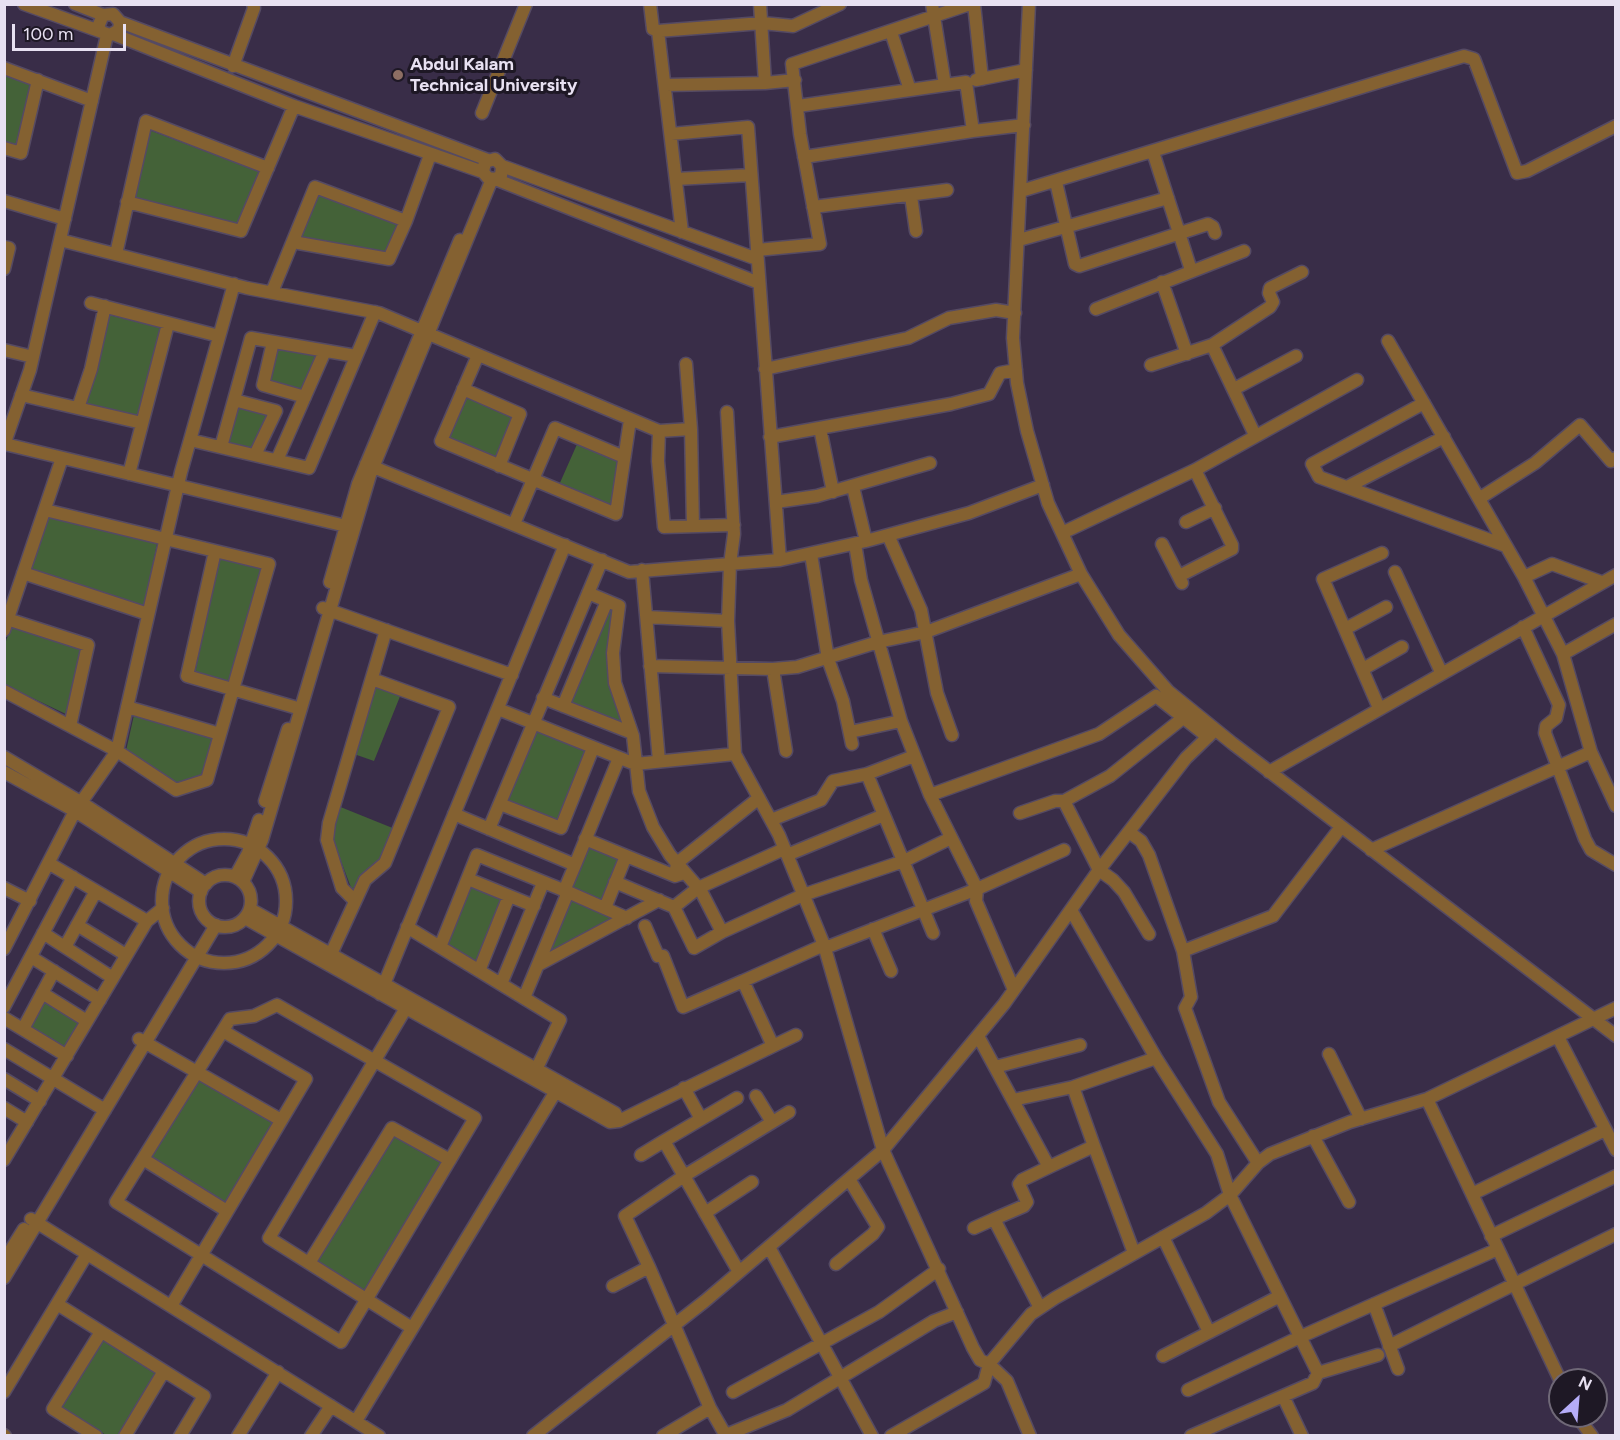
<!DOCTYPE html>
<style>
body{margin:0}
#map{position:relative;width:1620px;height:1440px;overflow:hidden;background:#392d48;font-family:Figtree,sans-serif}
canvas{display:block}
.frame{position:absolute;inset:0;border:6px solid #e8e1f2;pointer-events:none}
.north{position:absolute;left:1548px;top:1368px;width:60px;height:60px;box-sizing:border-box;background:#1e1825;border:2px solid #6f6877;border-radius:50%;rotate:26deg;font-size:16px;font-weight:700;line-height:24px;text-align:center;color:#e8e1f2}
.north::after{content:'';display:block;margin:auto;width:21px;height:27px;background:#b5acf8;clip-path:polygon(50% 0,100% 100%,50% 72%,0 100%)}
.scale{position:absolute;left:12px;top:24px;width:114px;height:27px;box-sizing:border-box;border:3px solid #e8e1f2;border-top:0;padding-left:8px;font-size:18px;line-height:21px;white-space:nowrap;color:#e8e1f2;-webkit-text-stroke:4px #1e1825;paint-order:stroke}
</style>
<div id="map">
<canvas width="1620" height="1440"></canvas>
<div class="frame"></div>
<div class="north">N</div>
<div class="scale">100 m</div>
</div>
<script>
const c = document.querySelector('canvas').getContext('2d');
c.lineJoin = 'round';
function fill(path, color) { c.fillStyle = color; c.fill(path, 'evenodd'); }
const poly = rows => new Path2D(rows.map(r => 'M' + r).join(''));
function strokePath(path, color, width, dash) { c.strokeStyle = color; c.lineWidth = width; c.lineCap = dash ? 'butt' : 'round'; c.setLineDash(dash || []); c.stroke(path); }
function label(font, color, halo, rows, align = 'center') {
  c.font = font + ' Figtree,sans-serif'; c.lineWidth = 6; c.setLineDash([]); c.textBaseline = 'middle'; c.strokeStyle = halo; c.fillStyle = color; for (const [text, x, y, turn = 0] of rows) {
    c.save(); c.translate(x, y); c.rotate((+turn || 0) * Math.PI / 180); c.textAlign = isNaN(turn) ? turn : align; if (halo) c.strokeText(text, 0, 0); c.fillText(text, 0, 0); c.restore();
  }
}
fill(poly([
 [4,71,33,82,18,148,5,144],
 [149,130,261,172,239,226,134,198],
 [318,193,399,225,386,254,299,240],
 [109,315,163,328,138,417,85,404],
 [276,348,319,356,303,392,267,382],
 [465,393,515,415,496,460,446,439],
 [236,404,271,412,255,449,226,442],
 [578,442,620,460,612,508,559,485],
 [48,516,157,544,144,607,31,569],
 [219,558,264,567,229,682,195,673],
 [609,607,615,611,609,664,623,727,569,704],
 [11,626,82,649,68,715,5,685,5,644],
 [374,685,401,694,374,761,354,754],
 [134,715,213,739,201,775,177,783,126,751],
 [536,728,588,750,559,823,506,801],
 [338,806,395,829,381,863,360,878,352,890,331,835],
 [587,843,622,858,603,903,568,889],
 [471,884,505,898,477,964,446,946],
 [570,897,618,917,545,957],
 [43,996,83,1021,65,1051,26,1027],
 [199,1078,275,1123,226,1205,149,1158],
 [393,1134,443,1163,365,1293,316,1262],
 [103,1338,158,1372,118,1435,106,1435,60,1407]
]), '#446238');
const minor = poly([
 [24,4,102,32],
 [75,4,103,15],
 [650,4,653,29,658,31,762,23,793,26,840,4],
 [760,4,765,83,795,80],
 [932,4,945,85],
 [974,4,982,79],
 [1029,4,1013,338,1017,383,1027,431,1048,503,1081,574,1119,635,1168,691,1232,743,1616,1036],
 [120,22,119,30,110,35,102,32,98,27,103,15,113,14,120,22,488,160],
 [658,31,682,232],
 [891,32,910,90],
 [113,34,294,106,483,172],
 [233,66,254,8,253,4],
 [4,68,92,101],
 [976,80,1026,70],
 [666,85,765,83],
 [798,106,966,82,973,131,804,157],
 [482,113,526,4],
 [973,131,1024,125],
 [4,148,21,153,38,80],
 [1153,152,1191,270],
 [502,166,501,176,495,179,488,178,483,172,485,162,495,159,502,166,757,259],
 [495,179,759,283],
 [676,179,751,175],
 [1056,182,1075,264,1079,266,1208,224,1213,227,1215,233],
 [1021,191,1464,56,1474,59,1517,173,1527,171,1616,126],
 [911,196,916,231],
 [4,201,65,219],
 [127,202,241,231,294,106],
 [813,207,947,190],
 [60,240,247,288,379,313,659,431,658,461,664,527,734,525],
 [1019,240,1168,198],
 [293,242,389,259,406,221,430,155],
 [4,247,9,248,4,269],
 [757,250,820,244,800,134,792,64,970,4],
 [116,254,146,121,268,168],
 [1162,282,1187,354],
 [272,292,315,187,406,221],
 [91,303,219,336],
 [1096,309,1244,251],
 [1388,341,1524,577,1563,654,1591,752,1616,806],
 [273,342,263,385,305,397],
 [1212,345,1255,435],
 [4,350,33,357],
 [478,355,441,441,616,514,630,420],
 [1151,365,1212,345,1270,307,1273,302,1269,293,1270,288,1302,272],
 [765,369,908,338,949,318,996,310,1015,313],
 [463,389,520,414,499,466],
 [1234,389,1296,356],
 [21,395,142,423],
 [234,400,276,411,255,455],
 [1424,403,1312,464,1319,477,1506,546],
 [78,408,91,369,105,306],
 [727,412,734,534,730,564,728,621,735,754],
 [820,428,833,492],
 [691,429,693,526],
 [659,431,691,429,686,364],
 [770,437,951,404,989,394,1000,373,1016,370],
 [190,440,309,468,375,312],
 [5,444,346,526],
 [4,445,30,370,107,35],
 [221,447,251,338,356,356],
 [277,460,325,351],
 [366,464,629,572,780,560,748,127,671,134],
 [129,474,168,324],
 [853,487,866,541],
 [1347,487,1444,437],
 [1480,498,1535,463,1580,425,1611,461,1616,458],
 [776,502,817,496,930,463],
 [1186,522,1215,508],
 [514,524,555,428,624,457],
 [1062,533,1195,470,1357,380],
 [888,535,921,610,937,693,952,735],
 [855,544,861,580,901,721],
 [1162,544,1182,583],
 [215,551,187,676,294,707],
 [811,554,828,659,843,701,852,744],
 [780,560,866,541,969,513,1043,485],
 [642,570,659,761],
 [1395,572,1441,672],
 [23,573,148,614],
 [1179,576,1232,549,1232,545,1195,470],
 [1524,577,1552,564,1601,582],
 [330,582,358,484,460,240],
 [588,593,619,606,613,653,615,683,633,736,639,791,653,827,670,855,701,891,722,932,803,895,904,861,951,838],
 [323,608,512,675],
 [647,617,728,621],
 [4,618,88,645,70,726],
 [1523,627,1559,705,1556,718,1546,726,1545,733,1585,839,1591,850,1616,865],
 [1345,629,1386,607],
 [4,630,62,458],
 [1563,654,1616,624],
 [650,666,773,669,797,667,878,642,926,632,1081,574],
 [773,669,786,751],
 [1363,669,1402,647],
 [4,691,117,751,176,790,207,780,269,564,45,510],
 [543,698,632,733],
 [563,706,607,601],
 [127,707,220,734],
 [1379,708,1323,579,1382,553],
 [4,757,82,803,206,884],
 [4,772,75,811,201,892],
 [1269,772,1616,575],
 [867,774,884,815],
 [930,795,1099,734,1156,696,1208,737],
 [265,801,288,729],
 [500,804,561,828,593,748],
 [1020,813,1055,801,1064,801],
 [454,814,575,865,619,758],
 [771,820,821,800,833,781,867,774,914,756],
 [489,829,602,560],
 [1129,832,1141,841,1149,855,1183,951],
 '162 901a62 62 0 1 1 124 0a62 62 0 1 1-124 0Z',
 [585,839,675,876,681,874],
 [1371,850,1591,752],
 [787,855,884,815,933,933],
 [50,864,147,921],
 '199 901a26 26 0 1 1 52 0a26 26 0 1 1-52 0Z',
 [675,876,677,863,759,798],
 [235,877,248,853,259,820],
 [468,879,534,906],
 [243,882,262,840,370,475,492,179],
 [615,882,674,907,694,948,722,932],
 [4,888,30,901],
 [564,891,575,865],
 [355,901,342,888,327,840,329,823,386,630],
 [674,907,698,888,784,849],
 [605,908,626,856],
 [250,909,615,1113,619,1121],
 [1071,910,1156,1058],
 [245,918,610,1122,619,1121,773,1046,743,981,824,945,779,835,735,754,635,764,498,709],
 [77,925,126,955],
 [645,926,658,956,663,956,683,1007,743,981],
 [407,927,560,1020,534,1074],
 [873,929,891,971],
 [43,933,113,978],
 [1149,934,1124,892,1113,880,1099,870,1064,801,1110,776,1183,718],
 [824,945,883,1150,973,1348,980,1360,989,1364,1031,1314,1055,1298,1206,1213,1230,1195,1258,1163,1270,1154,1350,1122,1427,1099,1616,1008],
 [65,947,96,891],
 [440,947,477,855,568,892],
 [825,948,977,889,930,795,901,721,850,732],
 [4,949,75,811,117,751,181,472,234,284],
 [331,954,365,880,385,863,449,707,372,679],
 [31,957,100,1000],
 [538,965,659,900],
 [479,971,509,896],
 [501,984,543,883],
 [1014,990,976,901,977,889,1064,850],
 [42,993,87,1021],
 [380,994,565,545],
 [524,998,568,892,627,918],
 [277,1005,475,1118,341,1342,116,1202,230,1019,254,1016,277,1005],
 [4,1007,73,877],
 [406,1008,269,1238,412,1328],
 [4,1018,67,1056],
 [23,1029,54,971],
 [978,1036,1049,1167,1094,1146,1134,1253],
 [1558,1037,1616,1150],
 [139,1039,281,1120],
 [773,1046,796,1035],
 [4,1049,105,1110],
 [1329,1054,1361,1119],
 [995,1067,1080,1045],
 [4,1079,40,1101],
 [1073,1087,1156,1058,1217,1154,1230,1195,1318,1373,1313,1383,1191,1436],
 [684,1088,701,1119],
 [756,1096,772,1122],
 [1427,1099,1560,1380],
 [1013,1100,1073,1087,1094,1146],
 [4,1108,27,1122],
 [1313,1136,1349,1202],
 [641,1155,664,1141],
 [143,1159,227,1211],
 [4,1160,147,921,163,908],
 [1258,1163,1219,1102,1185,1008,1191,997,1183,951,1273,916,1341,827],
 [1472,1194,1605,1130],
 [705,1213,752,1182],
 [31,1219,379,1436],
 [974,1228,994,1219],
 [1491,1236,1616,1176],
 [1163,1237,1209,1332],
 [769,1247,872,1436],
 [4,1261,24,1229],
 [309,1263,392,1128,450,1160],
 [836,1264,873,1234,878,1227,849,1179],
 [649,1267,710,1408,726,1436],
 [739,1272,684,1176,789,1112],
 [4,1278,216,925],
 [613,1286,649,1267,625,1216,684,1176,664,1141,737,1098],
 [57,1304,204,1396,180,1436],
 [1374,1304,1398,1369],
 [171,1306,306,1079,223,1031],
 [1040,1308,994,1219,1024,1206,1027,1202,1019,1184,1022,1180,1049,1167],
 [1389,1346,1616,1234],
 [1163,1356,1280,1296],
 [1318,1373,1378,1355],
 [1188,1390,1300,1337,1498,1249],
 [4,1392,87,1254],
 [733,1392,879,1312,939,1269],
 [1283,1396,1302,1436],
 [1577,1416,1592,1436],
 [356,1421,559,1086],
 [4,1435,5,1436],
 [726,1435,787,1410,934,1321,957,1312],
 [96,1436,53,1409,101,1332],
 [125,1436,164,1371],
 [238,1436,278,1372],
 [311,1436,331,1406],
 [533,1436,705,1301,883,1150,1004,1004,1099,870,1186,758,1215,730],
 [663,1436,710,1408],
 [891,1436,984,1383,989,1364,1007,1381,1030,1436]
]);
strokePath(minor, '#554a63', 15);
strokePath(minor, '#846131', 12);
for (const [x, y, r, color] of [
 [398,75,6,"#8d6e63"]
]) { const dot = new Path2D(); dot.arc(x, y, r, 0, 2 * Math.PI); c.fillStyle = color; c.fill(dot); strokePath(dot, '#1e1825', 2); }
label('bold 18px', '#e8e1f2', '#1e1825', [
 ["Abdul Kalam",410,65],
 ["Technical University",410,86]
], 'left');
</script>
